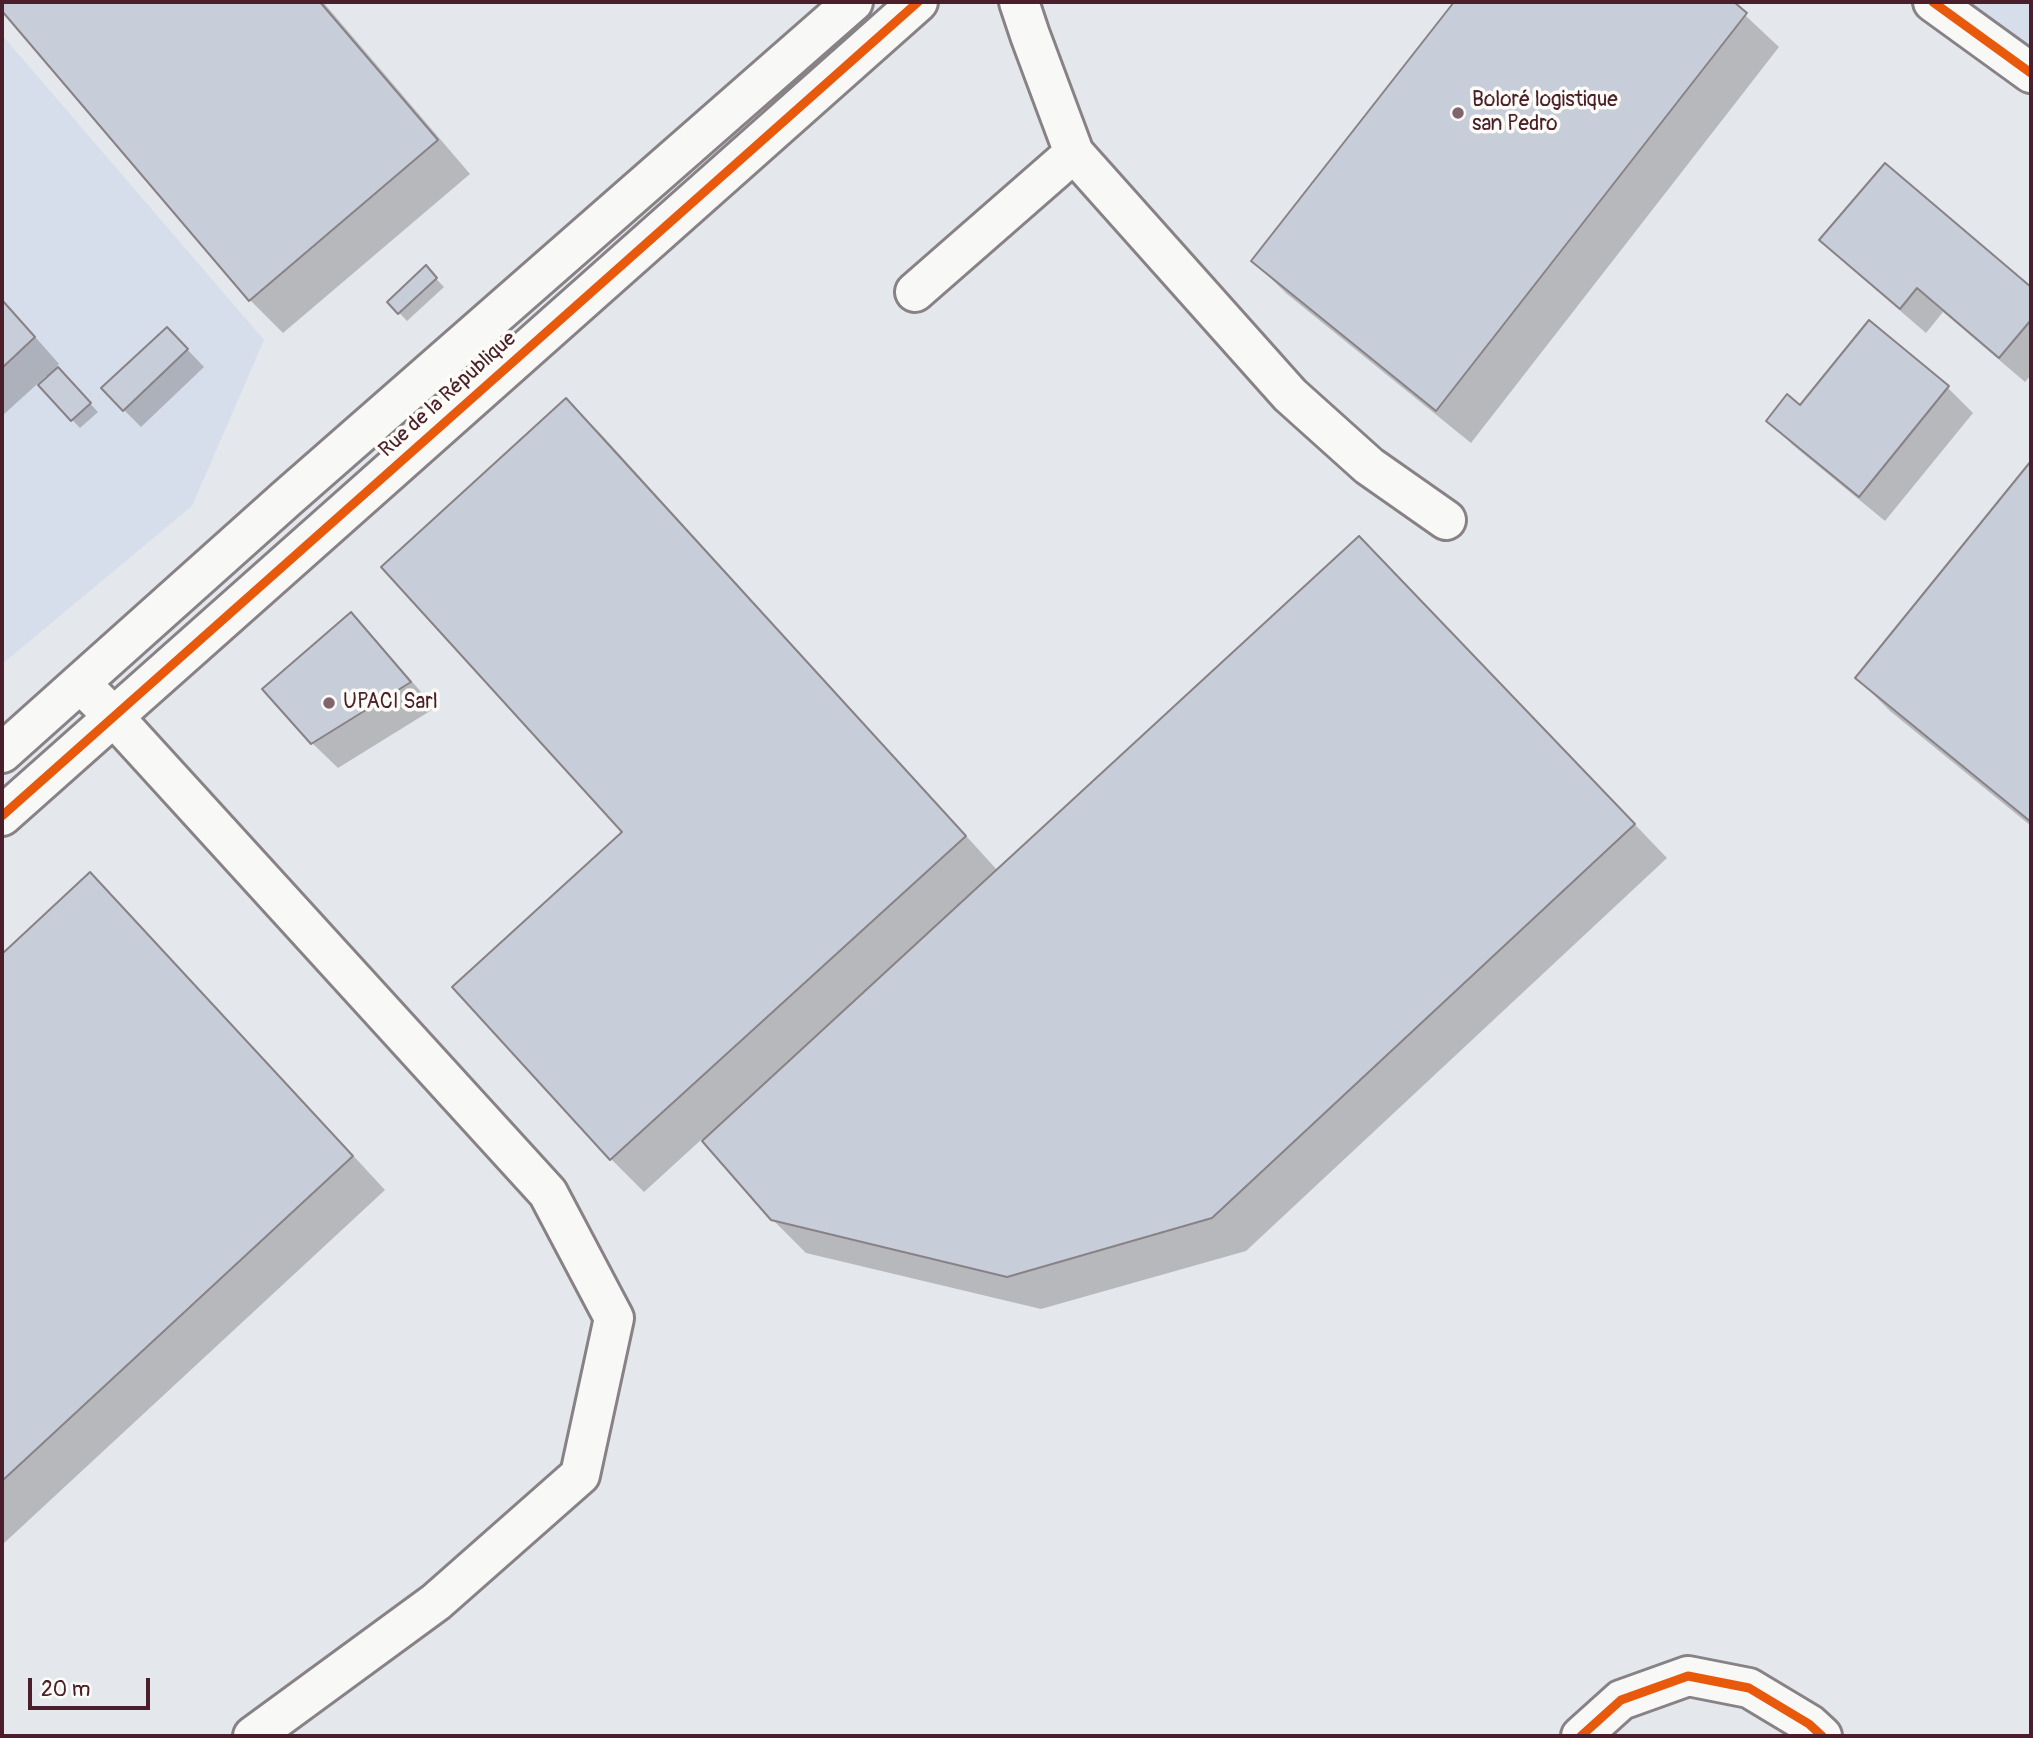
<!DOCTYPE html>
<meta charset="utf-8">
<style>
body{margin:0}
#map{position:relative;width:2033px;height:1738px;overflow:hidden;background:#e4e7ec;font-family:Pangolin,sans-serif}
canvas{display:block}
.frame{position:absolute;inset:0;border:4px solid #4a1f2b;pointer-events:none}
.scale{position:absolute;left:28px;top:1678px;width:122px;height:32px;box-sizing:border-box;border:4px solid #4a1f2b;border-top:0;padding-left:9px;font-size:21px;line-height:24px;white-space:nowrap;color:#4a1f2b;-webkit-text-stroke:5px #fdfcf7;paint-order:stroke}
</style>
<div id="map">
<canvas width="2033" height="1738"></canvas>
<div class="frame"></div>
<div class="scale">20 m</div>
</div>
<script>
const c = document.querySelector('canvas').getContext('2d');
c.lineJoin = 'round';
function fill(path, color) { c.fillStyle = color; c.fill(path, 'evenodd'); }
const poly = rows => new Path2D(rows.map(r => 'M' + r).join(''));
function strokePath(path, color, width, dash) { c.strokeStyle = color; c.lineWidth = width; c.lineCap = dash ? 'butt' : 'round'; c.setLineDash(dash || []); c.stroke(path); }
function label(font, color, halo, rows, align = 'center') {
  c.font = font + ' Pangolin,sans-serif'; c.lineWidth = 7; c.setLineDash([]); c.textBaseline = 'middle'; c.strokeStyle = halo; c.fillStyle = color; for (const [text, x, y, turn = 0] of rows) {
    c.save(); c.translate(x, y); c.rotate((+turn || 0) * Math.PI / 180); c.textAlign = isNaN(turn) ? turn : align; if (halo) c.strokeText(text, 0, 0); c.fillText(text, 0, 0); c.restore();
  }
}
fill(poly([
 [1931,2,2031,2,2031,77],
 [2,35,264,340,192,506,2,664]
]), '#d7deeb');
fill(poly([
 [2,2,323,2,470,174,283,333,250,300,2,8],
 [1457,2,1731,2,1779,47,1471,443,1287,294,1253,261],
 [1885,165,2031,290,2031,375,2025,382,1943,312,1926,333,1847,265,1822,240],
 [426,268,444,287,407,321,389,302],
 [2,299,59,364,56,367,98,412,80,428,40,386,48,378,46,376,2,416],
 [1869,323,1948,388,1973,413,1885,521,1794,446,1768,421,1800,407],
 [184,346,204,367,141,427,124,410],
 [566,400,600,433,998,871,1392,571,1667,858,1246,1251,1041,1309,806,1253,772,1219,702,1139,644,1192,611,1159,624,832],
 [2031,464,2031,826,1890,711,1857,678],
 [351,615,376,640,435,708,338,768,312,743],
 [90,875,124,908,385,1190,2,1545,2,957]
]), '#0003');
const building = poly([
 [2,2,320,2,438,140,249,301,2,11,2,2],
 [1454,2,1734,2,1747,13,1436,411,1251,261,1454,2],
 [1885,163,2031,287,2031,320,1999,358,1917,288,1900,309,1819,240,1885,163],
 [426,265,437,278,398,314,387,302,426,265],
 [2,300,35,337,2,368,2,300],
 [1869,320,1949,386,1859,497,1766,421,1787,394,1800,405,1869,320],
 [167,327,188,349,123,411,101,388,167,327],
 [58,367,91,403,71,421,38,385,58,367],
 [566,398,966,836,610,1160,452,987,622,832,381,567,566,398],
 [2031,461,2031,822,1855,678,2031,461],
 [1359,536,1635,824,1212,1218,1007,1277,771,1220,702,1141,1359,536],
 [351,612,411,682,311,744,262,689,351,612],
 [90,872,353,1156,2,1481,2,954,90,872]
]);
fill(building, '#c8ced9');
strokePath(building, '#888185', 2);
const minor = poly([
 [1019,2,1030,35,1074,153,1290,395,1369,466,1446,520],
 [1933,2,2031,73],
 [915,292,1074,153],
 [80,683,113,716,548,1193,614,1318,580,1475,436,1602,253,1736],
 [2,753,287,498,853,2],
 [2,816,918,2],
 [1581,1736,1621,1700,1688,1676,1749,1688,1809,1724,1822,1736]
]);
strokePath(minor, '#888185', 44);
strokePath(minor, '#f8f8f7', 38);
strokePath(poly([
 [1933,2,2031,73],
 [2,816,918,2],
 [1581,1736,1621,1700,1688,1676,1749,1688,1809,1724,1822,1736]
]), '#e8590c', 9);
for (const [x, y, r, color] of [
 [1458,113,7,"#80656f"],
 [329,703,7,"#80656f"]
]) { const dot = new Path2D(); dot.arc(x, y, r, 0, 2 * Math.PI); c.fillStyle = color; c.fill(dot); strokePath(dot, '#fdfcf7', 2.5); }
label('21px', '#4a1f2b', '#fdfcf7', [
 ["Boloré logistique",1472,101],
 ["san Pedro",1472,125],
 ["UPACI Sarl",343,703]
], 'left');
label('21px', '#4a1f2b', '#fdfcf7', [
 ["Rue de la République",448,395,-42]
]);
</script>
